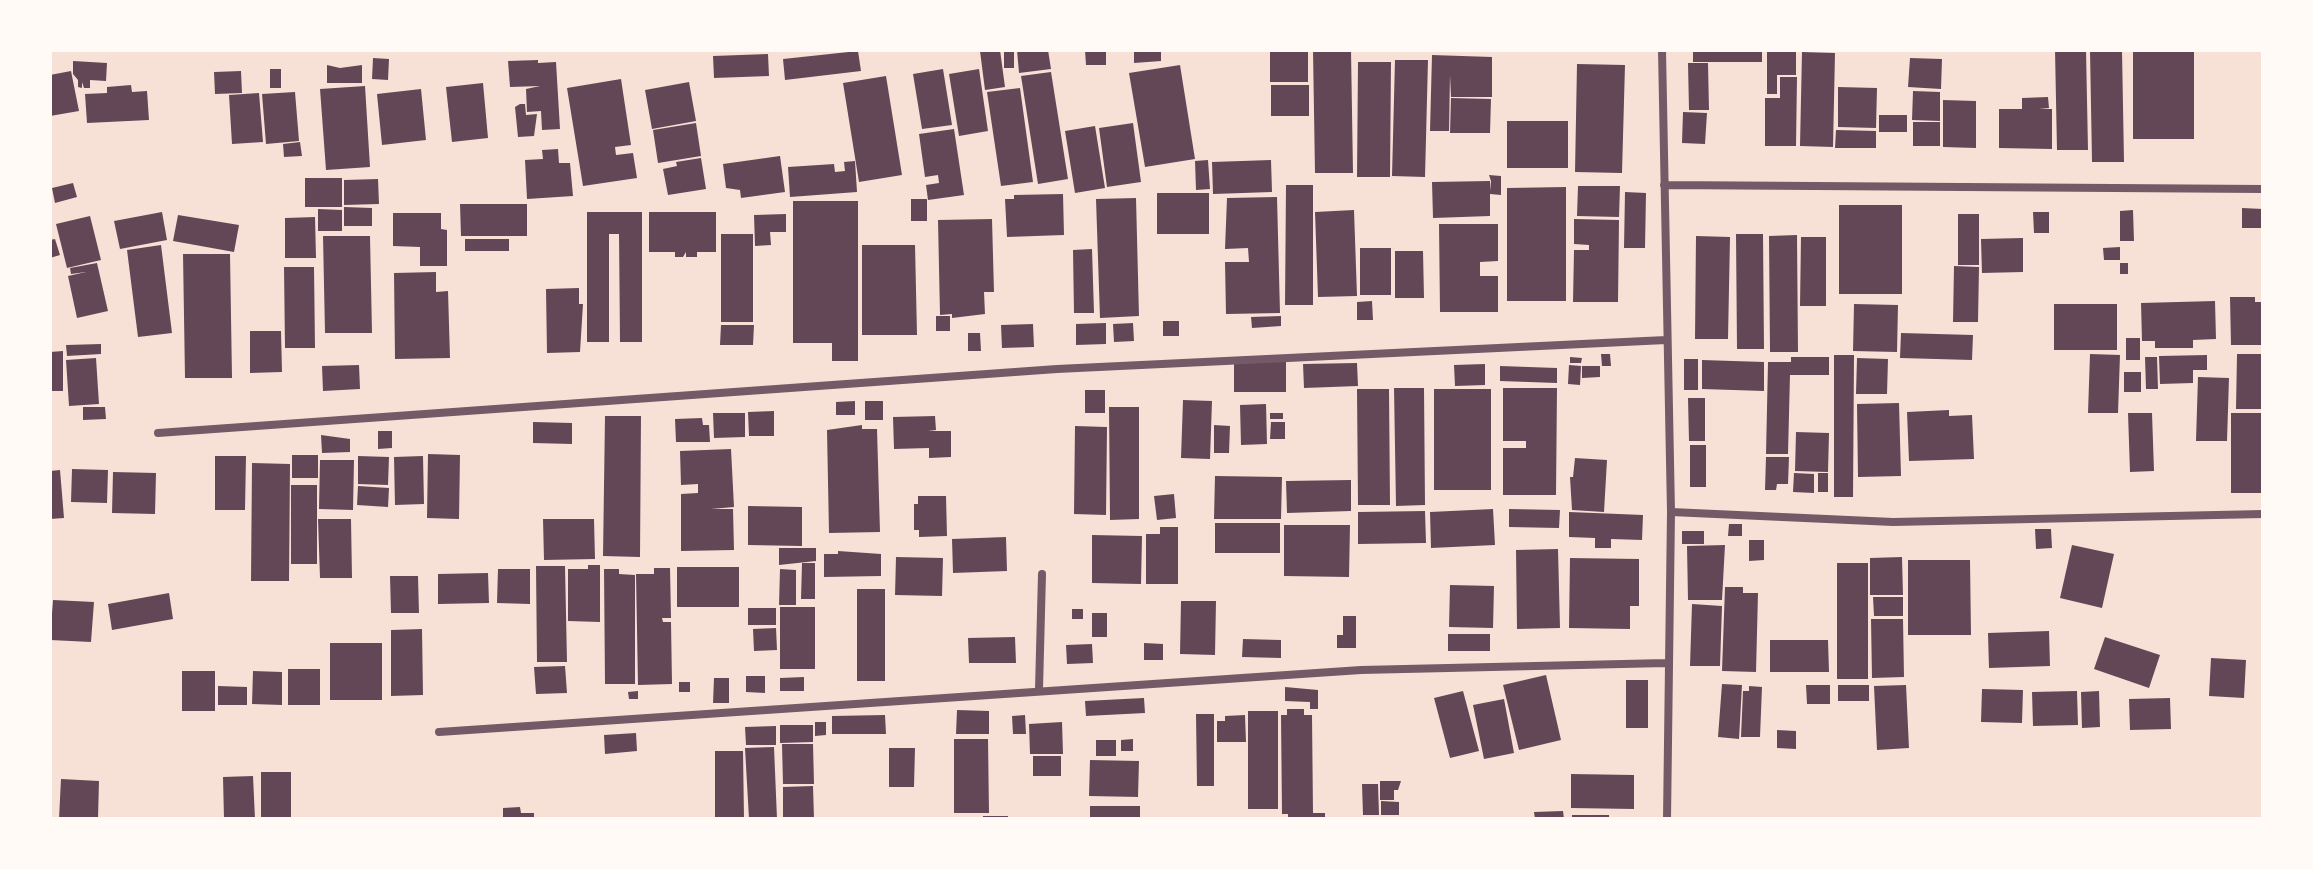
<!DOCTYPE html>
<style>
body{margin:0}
#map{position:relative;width:2313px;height:869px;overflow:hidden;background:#f7e1d7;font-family:"Fira Sans",sans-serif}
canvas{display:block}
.frame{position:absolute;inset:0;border:52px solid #fffaf5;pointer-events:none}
</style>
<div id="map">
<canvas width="2313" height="869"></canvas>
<div class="frame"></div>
</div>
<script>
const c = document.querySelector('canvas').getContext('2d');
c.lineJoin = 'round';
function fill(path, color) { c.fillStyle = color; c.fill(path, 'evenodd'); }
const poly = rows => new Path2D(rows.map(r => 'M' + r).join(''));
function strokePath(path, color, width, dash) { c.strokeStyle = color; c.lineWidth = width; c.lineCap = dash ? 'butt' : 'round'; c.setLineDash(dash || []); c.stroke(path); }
fill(poly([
 [1000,50,1005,87,985,90,980,51],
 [1004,50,1014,50,1014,68,1004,68],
 [1017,50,1048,50,1051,69,1019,73],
 [1085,50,1106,50,1106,65,1086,65],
 [1134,50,1161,50,1161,61,1134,63],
 [1313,50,1351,50,1353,173,1315,173],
 [1693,50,1762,50,1762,62,1693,62],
 [1767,50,1796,50,1796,75,1777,75,1777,94,1767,94],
 [2055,50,2086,50,2088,150,2057,150],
 [2090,50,2122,50,2124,162,2092,162],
 [2133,50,2194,50,2194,139,2133,139],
 [858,51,861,71,785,80,783,59],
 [1270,51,1308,51,1308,82,1270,82],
 [1802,52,1835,53,1833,147,1800,146],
 [768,54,769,76,714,78,713,56],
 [1432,55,1492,57,1492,97,1451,97,1450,75,1449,131,1430,131],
 [373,58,389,59,388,80,372,79],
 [1910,58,1942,59,1941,89,1908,87],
 [538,60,538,63,556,62,560,129,542,130,541,111,527,112,526,89,540,86,510,87,508,61],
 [1395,60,1428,60,1425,177,1392,176],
 [73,61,107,63,106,81,90,80,90,88,84,88,82,82,82,88,78,87,78,80,73,74],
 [1358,62,1391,62,1390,177,1357,177],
 [1688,63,1708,63,1709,110,1689,110],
 [1577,64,1625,65,1622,173,1575,172],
 [327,65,340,68,362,65,362,83,327,83],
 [1180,65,1195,159,1145,167,1129,73],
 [270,69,281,69,281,88,270,88],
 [943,69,952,125,922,129,913,74],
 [979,69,988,131,959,136,949,74],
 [71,71,79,111,50,116,50,75],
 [241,71,242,93,215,94,214,72],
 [1051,72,1068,179,1038,184,1021,76],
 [886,76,902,175,859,182,843,83],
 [1780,77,1797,77,1796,146,1765,146,1765,98,1780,98],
 [621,79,631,145,615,147,616,155,633,153,637,178,583,186,567,88],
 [689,82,696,121,652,129,645,90],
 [483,83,488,138,452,142,446,87],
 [131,85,132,92,147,91,149,120,87,123,85,94,107,93,107,87],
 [1271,85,1309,85,1309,116,1271,116],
 [365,86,370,167,326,170,320,89],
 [1838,87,1877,88,1876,128,1838,127],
 [1020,88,1033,182,1001,186,987,92],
 [421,89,426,140,382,145,377,94],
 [1913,91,1940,92,1940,121,1912,120],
 [295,92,299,141,266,144,262,94],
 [259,93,263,142,232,144,229,95],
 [2048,97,2049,108,2039,109,2052,109,2052,149,1999,148,1999,109,2022,109,2022,98],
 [1451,98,1491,99,1490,133,1450,133],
 [1943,100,1976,101,1976,148,1943,147],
 [520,104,525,104,526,115,537,114,534,136,518,137,515,107],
 [1683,112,1707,113,1705,144,1682,143],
 [1879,115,1907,115,1907,132,1879,132],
 [1507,121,1568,121,1568,168,1507,168],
 [1913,122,1940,122,1940,146,1913,146],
 [696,123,701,156,658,163,653,130],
 [1133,123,1141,182,1107,187,1099,128],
 [1095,126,1105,188,1075,193,1065,131],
 [954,129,964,195,928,200,926,185,939,183,938,175,925,177,919,134],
 [1836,130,1876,131,1876,148,1835,148],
 [300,142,302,156,284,157,283,144],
 [558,149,559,163,570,163,573,196,527,199,525,160,543,159,542,150],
 [780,156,785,192,741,198,740,190,726,188,723,164],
 [701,158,706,189,668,195,663,169,677,166,676,162],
 [1208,160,1210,189,1196,190,1195,161],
 [1271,160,1272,192,1213,194,1212,162],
 [855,161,857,192,790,197,788,167,834,164,835,172,845,171,844,162],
 [1489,175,1501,176,1501,195,1490,194,1490,216,1433,218,1432,182,1490,181,1490,191,1491,181],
 [305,178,342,178,342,207,305,207],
 [378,179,379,204,344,205,344,180],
 [73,183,77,197,55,203,52,188],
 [1286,185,1313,185,1313,305,1285,305],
 [1578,186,1620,186,1619,217,1577,216],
 [1566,187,1566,301,1507,301,1507,188],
 [1625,192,1646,193,1645,248,1624,248],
 [1157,193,1209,193,1209,234,1157,234],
 [1063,194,1064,235,1007,237,1005,199,1014,199,1014,195],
 [1277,197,1280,313,1226,314,1225,262,1249,262,1248,248,1225,249,1227,198],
 [1136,198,1139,316,1100,318,1096,199],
 [911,199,927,199,927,221,911,221],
 [793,201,858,201,858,361,832,361,832,343,793,343],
 [460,204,527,204,527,236,461,236],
 [1839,205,1902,205,1902,294,1839,294],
 [344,207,372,208,372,226,344,226],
 [2242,208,2263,209,2263,228,2242,228],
 [318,209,342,210,342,231,318,231],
 [1354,210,1357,296,1318,297,1315,212],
 [2133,210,2134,241,2120,241,2120,211],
 [162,212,167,240,120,249,114,221],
 [587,212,642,212,642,342,620,342,619,234,609,234,609,342,587,342],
 [649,212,716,212,716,252,697,252,697,257,686,257,686,252,683,257,675,257,675,252,649,252],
 [2033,212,2049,212,2049,233,2034,233],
 [393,213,441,213,441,229,447,230,447,266,420,266,420,247,393,246],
 [786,214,786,232,770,232,771,245,755,246,754,215],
 [1958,214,1979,214,1979,265,1958,265],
 [178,215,239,225,234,252,173,241],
 [90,216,101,260,67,268,56,224],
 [315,217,316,258,285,258,285,218],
 [992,219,994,292,984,292,985,314,952,318,952,314,940,315,938,220],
 [1574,219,1619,220,1618,302,1573,302,1574,250,1589,250,1589,245,1574,244],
 [1439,224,1498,224,1498,261,1480,262,1480,276,1498,276,1498,312,1440,312],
 [721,234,753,234,753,322,721,322],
 [1736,234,1763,234,1764,349,1737,349],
 [1797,235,1798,352,1770,352,1769,236],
 [323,236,370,236,372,333,325,333],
 [1696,236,1730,237,1728,339,1695,339],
 [1801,237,1826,237,1826,306,1800,306],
 [2023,238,2023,272,1982,273,1981,239],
 [55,239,60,255,50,258,50,240],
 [465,239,509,239,509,251,465,251],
 [161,245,172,333,138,337,127,250],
 [862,245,915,245,917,335,862,335],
 [2120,247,2120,260,2104,260,2103,248],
 [1360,248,1391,248,1391,295,1360,295],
 [1092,249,1094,313,1074,313,1073,250],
 [1395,251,1423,251,1424,298,1395,298],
 [183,254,230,254,232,378,185,378],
 [97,263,108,311,77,318,68,276,86,272,71,274,70,268],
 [2120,263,2128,263,2128,274,2120,274],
 [1954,266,1979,267,1978,322,1953,322],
 [284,267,314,267,315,348,285,348],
 [436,272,436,292,448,291,450,358,395,359,394,273],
 [579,288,579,304,583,304,580,352,547,353,546,289],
 [2230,297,2255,297,2255,302,2263,302,2263,345,2231,345],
 [1372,301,1373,320,1357,320,1357,302],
 [2215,301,2216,339,2193,340,2193,348,2155,348,2155,341,2142,341,2141,303],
 [1854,304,1898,305,1897,352,1853,351],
 [2054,304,2117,304,2117,350,2054,350],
 [936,316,950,316,950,331,936,331],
 [1281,316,1281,326,1252,328,1251,317],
 [1163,321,1179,321,1179,336,1163,336],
 [1106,323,1106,344,1076,345,1076,324],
 [1133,323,1134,341,1114,342,1113,324],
 [1033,324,1034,347,1002,348,1001,325],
 [721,325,754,325,753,345,720,345],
 [250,331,281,331,282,372,250,373],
 [968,333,980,333,981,351,968,351],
 [1901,333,1973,335,1972,360,1900,358],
 [2126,338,2140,338,2140,360,2126,360],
 [101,344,101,354,67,356,66,345],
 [63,351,63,391,50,391,50,352],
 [1601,354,1610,354,1611,366,1602,366],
 [2090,354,2120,355,2118,413,2088,413],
 [2237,354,2263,354,2263,409,2236,409],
 [1834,355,1854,355,1853,497,1834,497],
 [2207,355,2207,370,2193,370,2193,383,2160,384,2159,356],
 [1570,357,1582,358,1581,363,1570,363],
 [1791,357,1829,357,1829,375,1790,375,1788,454,1766,454,1768,362,1791,362],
 [2145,357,2157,357,2158,389,2146,389],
 [96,358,99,404,69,406,66,360],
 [1857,358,1888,359,1887,394,1856,394],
 [1684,359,1698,359,1698,390,1684,390],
 [1702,360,1764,362,1764,391,1702,389],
 [1286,361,1286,392,1234,392,1234,362],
 [1357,363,1358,386,1304,388,1303,364],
 [1485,364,1485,385,1455,386,1454,365],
 [359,365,360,389,323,391,322,366],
 [1569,365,1581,366,1580,385,1568,384],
 [1500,366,1557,368,1557,383,1500,381],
 [1582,366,1600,366,1600,377,1582,378],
 [2124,372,2141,372,2141,392,2124,392],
 [2198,377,2229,378,2227,441,2196,441],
 [1394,388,1424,388,1425,505,1396,506],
 [1503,388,1557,388,1556,495,1503,495,1503,448,1526,448,1526,441,1503,441],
 [1357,389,1389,389,1390,505,1358,505],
 [1434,389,1491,389,1491,490,1434,490],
 [1085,390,1105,390,1105,413,1085,413],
 [1688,398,1705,398,1705,441,1689,441],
 [1183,400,1212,401,1210,459,1181,458],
 [855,401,855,415,836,415,836,402],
 [865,401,883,401,883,420,865,420],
 [1899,403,1901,476,1858,477,1857,404],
 [1266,404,1267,444,1241,445,1240,405],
 [83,407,105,407,106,419,83,420],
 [1109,407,1139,407,1139,519,1110,520],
 [1949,410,1949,416,1972,415,1974,459,1909,461,1907,412],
 [774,411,774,436,749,436,748,412],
 [713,413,745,413,745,437,714,438],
 [1270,413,1283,413,1283,419,1270,419],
 [2128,413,2152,413,2154,471,2130,472],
 [2231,413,2263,413,2263,493,2231,493],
 [605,416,641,416,640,557,603,556],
 [935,416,936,430,928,431,951,431,951,457,929,458,929,448,894,449,893,417],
 [702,418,703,425,709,425,710,442,676,442,675,419],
 [533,422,572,423,572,444,533,443],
 [1271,422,1285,422,1285,439,1270,439],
 [862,425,862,429,877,429,880,532,829,533,827,430],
 [1214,425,1230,426,1229,453,1214,453],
 [1075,426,1107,427,1106,515,1074,514],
 [378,431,392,431,392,448,378,449],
 [1796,432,1829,433,1828,472,1795,471],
 [321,435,350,439,350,452,322,453],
 [1690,445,1706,445,1706,487,1690,487],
 [731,449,734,507,711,509,733,509,734,550,681,551,681,494,698,493,698,484,681,485,680,451],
 [428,454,460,455,459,519,427,518],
 [292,455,318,455,318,478,292,478],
 [215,456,246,456,245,510,215,510],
 [358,456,389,457,388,485,358,484],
 [423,456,424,504,395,505,394,457],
 [1766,457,1789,457,1788,484,1777,484,1776,490,1765,490],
 [1575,458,1607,460,1604,512,1572,510,1570,477,1573,477],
 [320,460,354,460,353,510,319,509],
 [252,463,290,464,289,581,251,581],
 [72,469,108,470,107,503,71,502],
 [60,470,64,518,50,519,50,471],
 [113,472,156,473,155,514,112,513],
 [1794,473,1814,474,1814,493,1793,492],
 [1818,473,1828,473,1828,492,1818,492],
 [1215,476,1282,477,1281,519,1214,519],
 [1351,480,1351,511,1287,513,1286,481],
 [291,485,317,485,317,564,291,564],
 [358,486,389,488,388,507,357,505],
 [1174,494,1176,518,1157,520,1154,496],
 [918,496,946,496,947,536,919,537,919,530,914,530,914,504,918,504],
 [748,506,802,507,802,546,748,545],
 [1493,509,1495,545,1431,548,1430,512],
 [1509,509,1560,510,1559,528,1509,527],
 [1425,511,1426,543,1358,544,1358,512],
 [1569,512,1643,515,1642,540,1611,539,1611,548,1595,548,1595,538,1569,537],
 [318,519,351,519,352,578,320,578],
 [543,519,594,519,595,559,544,560],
 [1215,523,1280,523,1280,553,1215,553],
 [1729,524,1742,524,1742,536,1728,536],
 [1284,525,1350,525,1349,577,1284,576],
 [1160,527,1178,527,1178,584,1146,584,1146,534,1160,534],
 [2035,529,2051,529,2052,548,2036,549],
 [1682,531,1704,531,1704,544,1682,544],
 [1092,535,1142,536,1141,584,1092,583],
 [1006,537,1007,571,953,573,952,539],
 [1749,540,1764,540,1764,560,1749,561],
 [1725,545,1722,600,1688,600,1687,546],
 [2072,545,2114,554,2102,608,2060,598],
 [779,548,816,548,816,561,779,565],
 [1558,549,1560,628,1517,629,1516,550],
 [838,551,881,554,881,576,824,577,824,554,838,554],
 [896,557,943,558,942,596,895,595],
 [1902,557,1903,595,1870,595,1870,558],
 [1570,558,1639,559,1639,606,1630,606,1630,629,1569,628],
 [1908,560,1970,560,1971,635,1908,635],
 [802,563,815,563,815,599,801,599],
 [1837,563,1868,563,1868,679,1837,679],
 [588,565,600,565,600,622,568,621,568,569,588,569],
 [536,566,565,566,567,662,537,662],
 [677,567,739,567,739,607,677,607],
 [654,568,670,568,671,618,662,618,663,622,671,622,672,684,638,685,636,574,654,574],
 [498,569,530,569,530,604,497,603],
 [604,569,619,569,619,574,635,575,635,684,605,684],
 [780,569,796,570,796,605,779,605],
 [488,573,489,603,438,604,438,574],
 [390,576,418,576,419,613,391,613],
 [1450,585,1494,586,1493,628,1449,627],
 [1725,587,1743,587,1743,593,1758,593,1756,672,1722,671],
 [857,589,885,589,885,681,857,681],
 [169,593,173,619,112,630,108,604],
 [1873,597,1903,597,1903,616,1874,616],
 [53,600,94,602,91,642,50,640],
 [1181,601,1216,601,1215,655,1180,654],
 [1692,604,1722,606,1720,666,1690,666],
 [780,607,815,607,815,669,780,669],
 [748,608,776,608,776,625,748,625],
 [1072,609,1083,609,1083,619,1072,619],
 [1092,613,1107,613,1107,637,1092,637],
 [1343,616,1356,616,1356,648,1337,648,1337,635,1343,635],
 [1871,619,1903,619,1904,677,1872,678],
 [776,628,777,650,754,651,753,629],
 [422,629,423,695,391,696,391,630],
 [2049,631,2050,666,1989,668,1988,633],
 [1448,634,1490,634,1490,651,1448,651],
 [1015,637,1016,663,969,663,968,638],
 [2105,637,2160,655,2149,688,2094,669],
 [1243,639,1281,640,1281,658,1242,657],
 [1770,640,1828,640,1829,672,1770,672],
 [330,643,382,643,382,700,330,700],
 [1144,643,1163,644,1163,660,1144,660],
 [1092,644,1093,663,1067,664,1066,645],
 [2211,658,2246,660,2244,698,2209,696],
 [565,666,567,693,536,694,534,667],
 [288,669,320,669,320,705,288,705],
 [182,671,215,671,215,711,182,711],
 [253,671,282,672,282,705,252,704],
 [1546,675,1561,740,1519,750,1503,685],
 [746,676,765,676,765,693,746,692],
 [804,677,804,691,780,691,780,678],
 [714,678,729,678,729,703,713,703],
 [1626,680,1648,680,1648,728,1626,728],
 [679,682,690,682,690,692,679,692],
 [1722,684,1742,685,1739,739,1718,737],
 [1806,685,1830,685,1830,704,1807,704],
 [1838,685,1869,685,1869,701,1838,701],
 [1906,685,1909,748,1877,750,1874,686],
 [218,686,247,687,247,705,218,705],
 [1749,686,1762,687,1760,737,1741,737,1743,691,1749,691],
 [1285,687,1318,690,1318,709,1310,709,1310,702,1285,701],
 [1982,689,2023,690,2022,723,1981,722],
 [638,691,638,699,629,699,628,692],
 [1463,691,1479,751,1450,758,1434,698],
 [2077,691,2078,725,2033,726,2032,692],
 [2099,691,2100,727,2082,728,2081,692],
 [1144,698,1145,713,1086,716,1085,701],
 [2170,698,2171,729,2130,730,2129,699],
 [1504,699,1514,753,1484,759,1473,705],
 [1287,709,1304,709,1304,715,1312,715,1313,813,1325,813,1325,819,1288,819,1288,814,1282,814,1281,715,1287,715],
 [957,710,989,711,989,734,956,734],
 [1248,711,1278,711,1278,809,1248,809],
 [1196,714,1214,714,1214,786,1197,786],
 [885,715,886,734,832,734,832,716],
 [1025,715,1026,734,1013,734,1012,716],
 [1245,715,1246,742,1217,742,1217,721,1225,721,1225,716],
 [815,722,826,722,826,735,815,736],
 [1062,722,1063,754,1030,754,1029,724],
 [780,725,813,725,813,742,780,743],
 [776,726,776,745,746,745,745,727],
 [1777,730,1796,731,1796,749,1777,748],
 [636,733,637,751,605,754,604,735],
 [954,739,988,739,989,813,954,813],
 [1133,739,1133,751,1121,751,1121,740],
 [1096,740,1116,740,1116,756,1096,756],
 [782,744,813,744,814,784,783,784],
 [774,747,777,819,749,819,745,748],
 [889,748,915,748,914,787,889,787],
 [715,751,743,751,744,819,715,819],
 [1033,756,1061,756,1061,776,1033,776],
 [1090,760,1139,761,1138,797,1089,796],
 [261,772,291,772,291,819,261,819],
 [1571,774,1634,775,1634,809,1571,808],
 [253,776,255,819,224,819,223,777],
 [61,779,99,781,98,819,59,819],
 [1380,781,1401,781,1398,790,1394,790,1394,800,1380,800],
 [1362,784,1378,784,1379,815,1363,815],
 [813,786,814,819,783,819,783,787],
 [1381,801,1399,802,1399,815,1381,815],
 [1090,806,1140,806,1140,819,1090,819],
 [520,807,521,813,534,813,534,819,503,819,503,808],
 [1563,811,1564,819,1535,819,1534,812],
 [1572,815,1609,815,1609,819,1572,819],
 [983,816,1008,816,1008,819,983,819]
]), '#644757');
strokePath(poly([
 [1662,50,1671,512,1667,819],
 [1664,185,2263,189],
 [158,433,1057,369,1666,340],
 [1671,512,1893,522,2263,514],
 [1039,689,1042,574],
 [439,732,1361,670,1666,663]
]), '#755966', 8);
</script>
